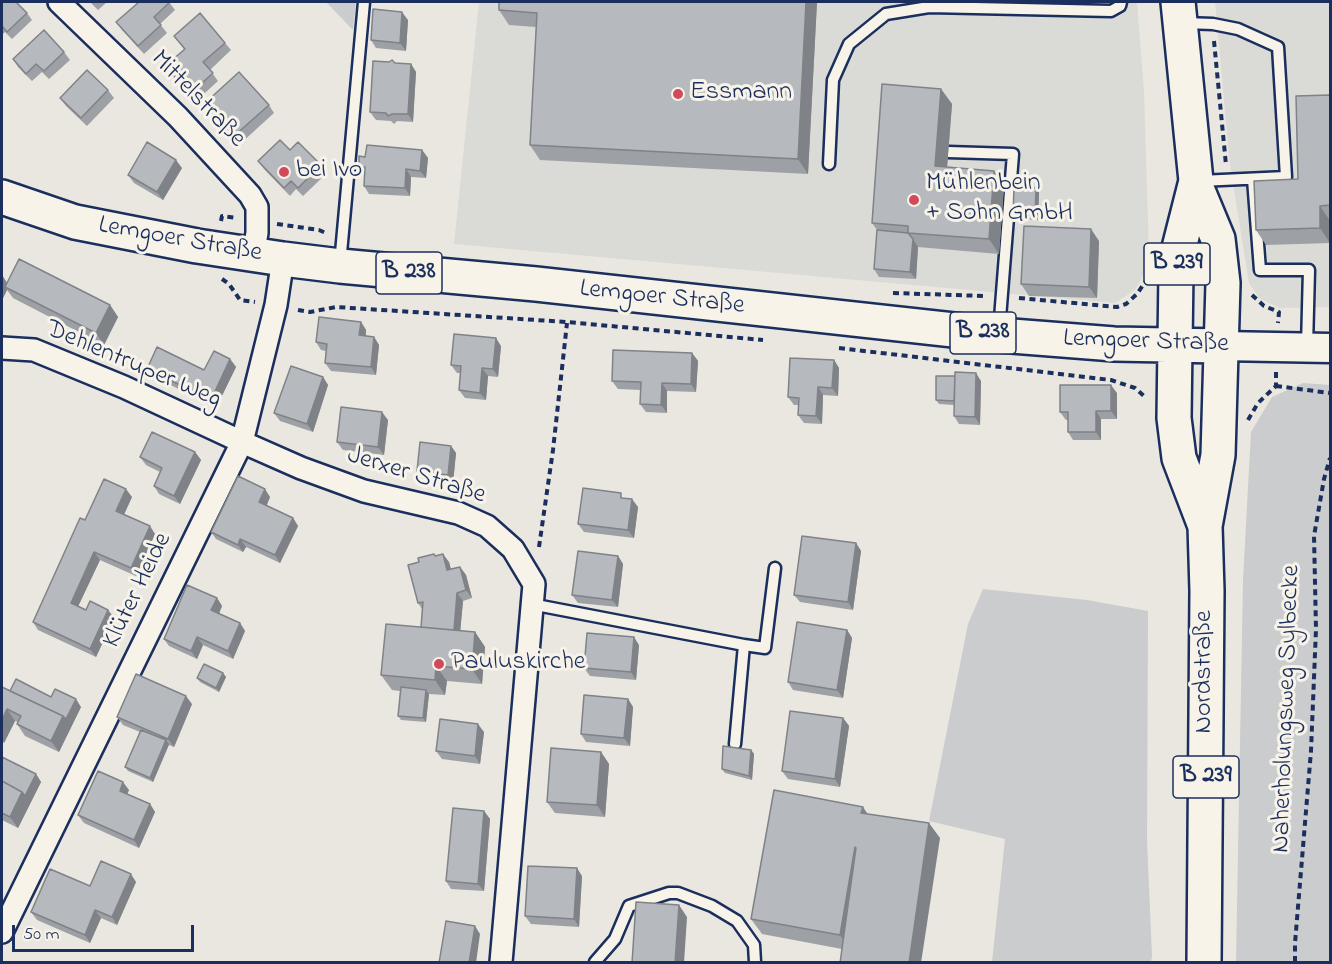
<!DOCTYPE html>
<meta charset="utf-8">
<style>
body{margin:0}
#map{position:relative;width:1332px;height:964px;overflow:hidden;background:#eae7e0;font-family:"Indie Flower",sans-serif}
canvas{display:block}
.frame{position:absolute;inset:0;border:3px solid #1b2f5e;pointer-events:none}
.scale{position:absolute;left:12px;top:925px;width:182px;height:27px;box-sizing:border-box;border:3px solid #1b2f5e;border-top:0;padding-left:8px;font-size:18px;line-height:21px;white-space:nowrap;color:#1b2f5e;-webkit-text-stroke:4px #f7f3e8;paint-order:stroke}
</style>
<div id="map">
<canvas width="1332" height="964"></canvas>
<div class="frame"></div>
<div class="scale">50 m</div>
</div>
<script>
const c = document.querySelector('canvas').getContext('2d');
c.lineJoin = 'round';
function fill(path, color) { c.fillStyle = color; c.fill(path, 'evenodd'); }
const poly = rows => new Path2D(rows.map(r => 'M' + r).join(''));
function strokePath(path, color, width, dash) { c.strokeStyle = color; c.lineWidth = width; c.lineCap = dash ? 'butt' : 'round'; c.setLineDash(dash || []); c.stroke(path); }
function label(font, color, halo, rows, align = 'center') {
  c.font = font + ' "Indie Flower",sans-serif'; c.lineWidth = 6; c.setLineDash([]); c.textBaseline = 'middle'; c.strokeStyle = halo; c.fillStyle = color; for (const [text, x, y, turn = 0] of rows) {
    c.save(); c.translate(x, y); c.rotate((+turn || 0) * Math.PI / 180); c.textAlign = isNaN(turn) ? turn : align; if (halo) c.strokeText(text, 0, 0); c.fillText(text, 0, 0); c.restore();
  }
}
fill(poly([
 [479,2,1137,2,1144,91,1149,256,1146,270,1135,290,1115,303,454,244],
 [1215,2,1330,2,1330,307,1279,308,1259,298,1249,283,1230,165]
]), '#dadad6');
fill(poly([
 [326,2,356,2,353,30],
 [1303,383,1330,385,1330,962,1236,962,1243,580,1251,432,1272,397],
 [983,589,1087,600,1148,611,1147,841,1152,956,1151,962,992,962,1005,839,929,821,968,624]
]), '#cbcccd');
const service = poly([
 [1184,23,1213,24,1238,29,1278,47,1286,177,1200,181],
 [948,152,1013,154,999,331],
 [829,164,833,80,849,44,886,14,929,7,1111,11,1120,6,1121,2],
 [1253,179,1260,270,1309,270,1307,346],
 [340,264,364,2],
 [531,604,744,645],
 [735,744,744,645,765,648,775,568],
 [595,962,615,939,629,906,669,893,678,893,712,906,737,921,754,945,755,962]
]);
const minor = poly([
 [59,2,178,117,250,195,257,207,257,233,253,255],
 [2,348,34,350,124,387,242,442,301,468,364,491,458,513,487,526,513,549,534,584,501,962],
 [2,932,242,442,276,305,283,259]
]);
const secondary = poly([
 [1221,346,1330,348]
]);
const primary = poly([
 [1178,2,1196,181,1179,248,1176,271,1174,418,1179,458,1205,526],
 [1196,186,1218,239,1223,283,1218,455,1205,526,1207,591,1204,962],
 [2,197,75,222,197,246,283,259,340,266,536,284,999,335,1114,344,1221,346]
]);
strokePath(service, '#1b2f5e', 15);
strokePath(minor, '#1b2f5e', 26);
strokePath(secondary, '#1b2f5e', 33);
strokePath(primary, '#1b2f5e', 38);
strokePath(poly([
 [1214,41,1226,165],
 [221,221,222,216,237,218],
 [277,224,319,230,328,234],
 [222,279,229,284,240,300,255,302],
 [893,293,985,296],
 [1252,295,1264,306,1279,312,1278,323],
 [1019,298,1117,307,1126,304,1137,294,1145,282,1147,282],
 [298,310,310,312,336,307,567,322,763,340],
 [839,348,1111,380,1135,388,1145,397],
 [1276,386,1330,393],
 [1248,420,1258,403,1276,386,1276,372],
 [539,547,553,450,567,323],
 [1295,962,1295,943,1311,751,1316,629,1314,536,1324,479,1330,458]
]), '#1b2f5e', 4, [6, 4.5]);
strokePath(service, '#f7f3e8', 10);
strokePath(minor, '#f7f3e8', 21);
strokePath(secondary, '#f7f3e8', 28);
strokePath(primary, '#f7f3e8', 33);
fill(poly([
 [2,2,27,13,32,20,12,39,5,32,2,35],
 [90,2,107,2,98,10],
 [169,2,175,10,160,24,167,33,144,54,122,30,116,22],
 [817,2,808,174,540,160,530,145,536,27,509,25,499,10],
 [408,20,406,51,376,48,371,40],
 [174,36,225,43,231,50,210,70,218,81,195,102,171,74,165,66,184,49],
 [64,52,70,60,49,79,42,72,32,81,18,67,13,59],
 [395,63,411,64,416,72,413,122,397,121,394,124,391,121,376,120,370,112],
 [941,89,952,104,947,167,1004,186,999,254,918,247,916,279,879,277,874,269,877,230,872,223],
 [108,90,114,98,87,126,66,106,60,98],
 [1330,95,1330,243,1266,245,1256,230,1298,179],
 [205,103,269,105,274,113,240,144,210,111],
 [290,150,321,165,327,173,303,196,296,189,290,196,264,169,258,161],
 [422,150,428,158,426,178,411,177,410,196,369,194,364,186,364,172,359,164,365,157],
 [182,168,163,200,134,183,128,175],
 [1039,192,1038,220,1016,219,1013,215],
 [1099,241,1097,298,1029,296,1021,284],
 [2,275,7,283,110,305,118,317,104,345,13,298,7,290,2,300],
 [361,322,366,330,366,336,374,337,379,345,376,375,331,371,325,363,326,351,321,350,316,342],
 [501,346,498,377,488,376,486,400,465,398,459,390,461,373,457,373,451,365],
 [692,353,698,361,696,392,667,391,667,413,646,412,640,404,641,390,618,389,612,381],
 [230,359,236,367,216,408,153,376,147,369,204,370],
 [834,360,839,368,838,396,823,395,822,424,804,423,798,415,799,405,794,405,788,397],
 [323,377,328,385,313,432,280,421,274,413],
 [981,381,980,425,959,424,954,416,954,405,939,404,936,400],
 [1117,393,1117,419,1101,419,1101,440,1073,440,1068,432,1068,420,1066,420,1060,412],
 [388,420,384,455,343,450,337,442],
 [451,446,456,453,453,483,422,479,417,471],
 [195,452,201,460,180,504,159,494,154,486,160,472,146,465,140,457],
 [132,497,124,514,155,534,136,576,100,560,78,606,86,610,108,610,114,618,96,657,38,630,33,622,85,520],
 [270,497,266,505,293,518,298,526,280,563,246,547,243,552,216,539,211,532],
 [625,498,638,507,634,538,584,532,578,524],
 [856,543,861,551,853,610,800,602,794,595],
 [434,554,436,556,449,562,451,569,460,567,466,575,472,598,463,601,460,631,475,632,485,647,482,684,447,681,445,695,429,694,426,722,401,720,398,716,400,691,392,690,381,675,421,627,422,609,418,603,419,562],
 [618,556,623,564,618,607,578,603,572,595],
 [217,598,222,606,219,614,240,623,245,631,233,659,203,645,197,659,169,646,164,639],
 [847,630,852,638,843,698,793,690,788,682],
 [639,645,636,680,590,676,584,668],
 [223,673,226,677,219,692,200,682,197,678],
 [2,687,10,691,51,697,81,707,59,752,25,736,17,724,18,722,15,721,4,743,2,741],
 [628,699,633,707,630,746,586,742,581,734],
 [192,704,174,747,169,745,153,782,128,771,125,767,140,732,123,725,117,717],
 [843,718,849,726,840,787,788,779,782,771],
 [484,732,480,764,442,759,436,751],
 [751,750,754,754,752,780,725,773,722,769],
 [601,752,609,764,605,817,555,813,547,802],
 [2,757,36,774,41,782,18,828,2,820],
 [129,790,127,794,150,804,155,812,139,848,84,823,78,815],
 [484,811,490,819,484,891,451,889,446,881],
 [868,814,940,838,842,949,762,934,751,919],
 [582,876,579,927,531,924,525,916],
 [136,882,117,925,101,918,90,943,37,920,31,912,90,886]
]), '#9da0a4');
fill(poly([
 [806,2,817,2,808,174,798,159],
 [402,12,408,20,406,51,400,43],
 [411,64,416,72,413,122,408,114],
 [941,89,952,104,946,181,935,166],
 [422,150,428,158,426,178,420,171],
 [176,160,182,168,163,200,157,192],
 [406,169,411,177,410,196,405,188],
 [994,171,1004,186,999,254,989,239],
 [1036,188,1039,192,1038,220,1035,216],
 [1320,206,1330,221,1330,243,1320,228],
 [1091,229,1099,241,1097,298,1089,287],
 [913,239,918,247,916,279,910,272],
 [2,275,9,286,5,287,7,290,2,300],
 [110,305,118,317,104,345,96,333],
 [361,322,366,330,365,343,359,335],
 [374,337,379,345,376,375,371,367],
 [496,338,501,346,498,377,493,369],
 [692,353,698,361,696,392,691,384],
 [230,359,236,367,216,408,211,400],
 [834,360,839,368,838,396,832,388],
 [482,368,488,376,486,400,480,393],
 [976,373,981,381,980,425,975,417],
 [323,377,328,385,313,432,307,424],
 [662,383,667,391,667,413,661,405],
 [1111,385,1117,393,1117,419,1111,411],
 [818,387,823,395,822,424,816,416],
 [1096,411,1101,419,1101,440,1096,432],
 [382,412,388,420,384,455,378,447],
 [451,446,456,453,453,483,448,475],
 [195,452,201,460,180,504,174,496],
 [126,489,132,497,122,519,116,511],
 [265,489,270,497,265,510,259,502],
 [632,499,638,507,634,538,628,530],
 [293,518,298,526,280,563,275,555],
 [150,526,155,534,136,576,131,568],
 [240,539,246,547,243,552,238,545],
 [856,543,861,551,853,610,848,602],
 [94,552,100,560,76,611,71,603],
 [443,554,449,562,453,578,447,570],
 [618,556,623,564,618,607,612,600],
 [460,567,466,575,472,598,466,590],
 [457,593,463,601,459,645,453,637],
 [217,598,222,606,217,618,211,610],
 [108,610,114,618,96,657,90,649],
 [240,623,245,631,233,659,228,651],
 [847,630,852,638,843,698,837,690],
 [475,632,485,647,482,684,472,669],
 [197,637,203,645,197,659,191,651],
 [634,637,639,645,636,680,631,672],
 [436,666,447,681,445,695,435,680],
 [223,673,226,677,219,692,216,688],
 [426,690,429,694,426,722,423,718],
 [186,696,192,704,174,747,168,739],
 [76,699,81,707,59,752,51,741,63,716],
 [628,699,633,707,630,746,624,738],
 [7,709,15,721,4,743,2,739,2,720],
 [843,718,849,726,840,787,835,779],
 [478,724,484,732,480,764,475,756],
 [166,740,169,744,153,782,150,778],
 [751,750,754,754,752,780,749,776],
 [601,752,609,764,605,817,597,805],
 [36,774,41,782,18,828,10,817,22,792],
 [123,782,129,790,125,799,120,791],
 [150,804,155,812,139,848,134,840],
 [863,807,873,822,861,813],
 [484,811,490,819,484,891,478,884],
 [929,823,940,838,921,963,909,963],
 [855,847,866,862,850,950,840,935],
 [577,868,582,876,579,927,574,919],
 [131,874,136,882,117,925,112,917],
 [679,905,687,917,684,963,675,963],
 [95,910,101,918,90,943,85,935],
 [475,926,480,934,476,963,469,963]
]), '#7f8286');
const building = poly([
 [2,2,16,2,27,13,7,32,2,26,2,2],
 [139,2,170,2,154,17,161,25,138,46,116,22,139,2],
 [499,2,806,2,798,159,530,145,537,13,499,10,499,2],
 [373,9,402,12,400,43,371,40,373,9],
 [200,13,225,43,203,62,213,73,190,94,165,66,185,49,174,36,200,13],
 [44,30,64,52,44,71,36,64,26,74,13,59,44,30],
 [392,60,395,63,411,64,408,114,392,114,388,116,386,113,370,112,373,61,389,62,392,60],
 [87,70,108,90,81,118,60,98,87,70],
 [239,72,269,105,234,136,205,103,239,72],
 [882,84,941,89,935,166,994,171,989,239,908,233,908,226,872,223,882,84],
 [1330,95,1330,205,1320,206,1320,228,1256,230,1254,181,1298,179,1296,96,1330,95],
 [280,140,290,150,298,142,321,165,298,188,291,181,284,188,258,161,280,140],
 [147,142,176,160,157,192,128,175,147,142],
 [367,145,422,150,420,171,406,169,405,188,364,186,365,167,361,167,361,164,359,164,359,156,365,157,367,145],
 [1014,187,1036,188,1035,216,1013,215,1014,187],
 [1024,226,1091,229,1089,287,1021,284,1024,226],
 [877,230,908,233,913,239,910,272,874,269,877,230],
 [19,259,110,305,96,333,5,287,19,259],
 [319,317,361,322,359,335,374,337,371,367,325,363,327,344,316,342,319,317],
 [454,334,496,338,493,369,482,368,480,393,459,390,461,366,451,365,454,334],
 [157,347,204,370,214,351,230,359,211,400,147,369,157,347],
 [613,350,692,353,691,384,662,383,661,405,640,404,641,382,612,381,613,350],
 [790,358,834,360,832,388,818,387,816,416,798,415,799,398,788,397,790,358],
 [291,366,323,377,307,424,274,413,291,366],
 [955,372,976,373,975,417,954,416,955,372],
 [936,376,955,376,954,401,936,400,936,376],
 [1060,385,1111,385,1111,411,1096,411,1096,432,1068,432,1068,412,1060,412,1060,385],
 [341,407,382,412,378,447,337,442,341,407],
 [152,432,195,452,174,496,154,486,162,468,140,457,152,432],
 [420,442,451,446,448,475,417,471,420,442],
 [238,476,265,489,259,502,293,518,275,555,240,539,238,545,211,532,238,476],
 [104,479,126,489,116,511,150,526,131,568,94,552,71,603,86,610,90,601,108,610,90,649,33,622,80,518,85,520,104,479],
 [583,488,621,493,621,498,632,499,628,530,578,524,583,488],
 [802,536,856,543,848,602,794,595,802,536],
 [578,551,618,556,612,600,572,595,578,551],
 [434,554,435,556,443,554,447,570,460,567,466,590,457,593,454,630,421,627,423,602,418,603,408,565,419,562,418,558,434,554],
 [187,585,217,598,211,610,240,623,228,651,197,637,191,651,164,639,187,585],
 [797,622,847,630,837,690,788,682,797,622],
 [386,624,475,632,472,669,436,666,435,680,381,675,386,624],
 [587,633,634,637,631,672,584,668,587,633],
 [204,664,223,673,216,688,197,678,204,664],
 [136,674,186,696,168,739,117,717,136,674],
 [16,679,51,697,55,689,76,699,66,719,63,716,10,691,16,679],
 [2,687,63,716,51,741,17,724,21,716,7,709,2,720,2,687],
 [401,687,426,690,423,718,398,716,401,687],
 [584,695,628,699,624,738,581,734,584,695],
 [790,711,843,718,835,779,782,771,790,711],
 [440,719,478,724,475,756,436,751,440,719],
 [141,730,166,740,150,778,125,767,141,730],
 [723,746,751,750,749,776,722,769,723,746],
 [551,748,601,752,597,805,547,802,551,748],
 [2,757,36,774,25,796,22,792,2,781,2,757],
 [98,771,123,782,120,791,150,804,134,840,78,815,98,771],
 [2,781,22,792,10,817,2,813,2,781],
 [774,790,863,807,861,813,929,823,909,963,840,963,856,848,855,847,840,935,751,919,774,790],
 [453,808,484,811,478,884,446,881,453,808],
 [101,861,131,874,112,917,95,910,85,935,31,912,50,869,90,886,101,861],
 [528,866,577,868,574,919,525,916,528,866],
 [636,902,679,905,675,963,632,963,636,902],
 [446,921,475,926,469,963,439,963,446,921]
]);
fill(building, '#b6babf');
strokePath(building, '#7f8286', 1.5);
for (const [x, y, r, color] of [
 [678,94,6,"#d1495b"],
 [284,172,6,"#d1495b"],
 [914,200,6,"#d1495b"],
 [439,664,6,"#d1495b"]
]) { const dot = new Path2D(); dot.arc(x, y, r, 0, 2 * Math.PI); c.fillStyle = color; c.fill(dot); strokePath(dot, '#f7f3e8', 2); }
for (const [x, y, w] of [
 [1177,264,66],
 [409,273,66],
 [983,333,66],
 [1206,777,66]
]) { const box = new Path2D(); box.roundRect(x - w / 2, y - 21, w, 42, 4.5); c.fillStyle = '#f7f3e8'; c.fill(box); strokePath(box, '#1b2f5e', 1.5); }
label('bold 24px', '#1b2f5e', null, [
 ["B 239",1177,264],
 ["B 238",409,273],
 ["B 238",983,333],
 ["B 239",1206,777]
]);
label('26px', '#1b2f5e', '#f7f3e8', [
 ["Essmann",690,94],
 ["bei Ivo",296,172],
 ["Mühlenbein",926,185],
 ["+ Sohn GmbH",926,215],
 ["Pauluskirche",451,664]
], 'left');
label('26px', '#1b2f5e', '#f7f3e8', [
 ["Mittelstraße",197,100,46],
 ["Lemgoer Straße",180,241,10],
 ["Lemgoer Straße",662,299,6],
 ["Lemgoer Straße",1146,343,2],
 ["Dehlentruper Weg",133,366,23],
 ["Jerxer Straße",416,477,17],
 ["Klüter Heide",139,591,-64],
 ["Nordstraße",1206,672,-90],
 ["Naherholungsweg Sylbecke",1288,709,-88]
]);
</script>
